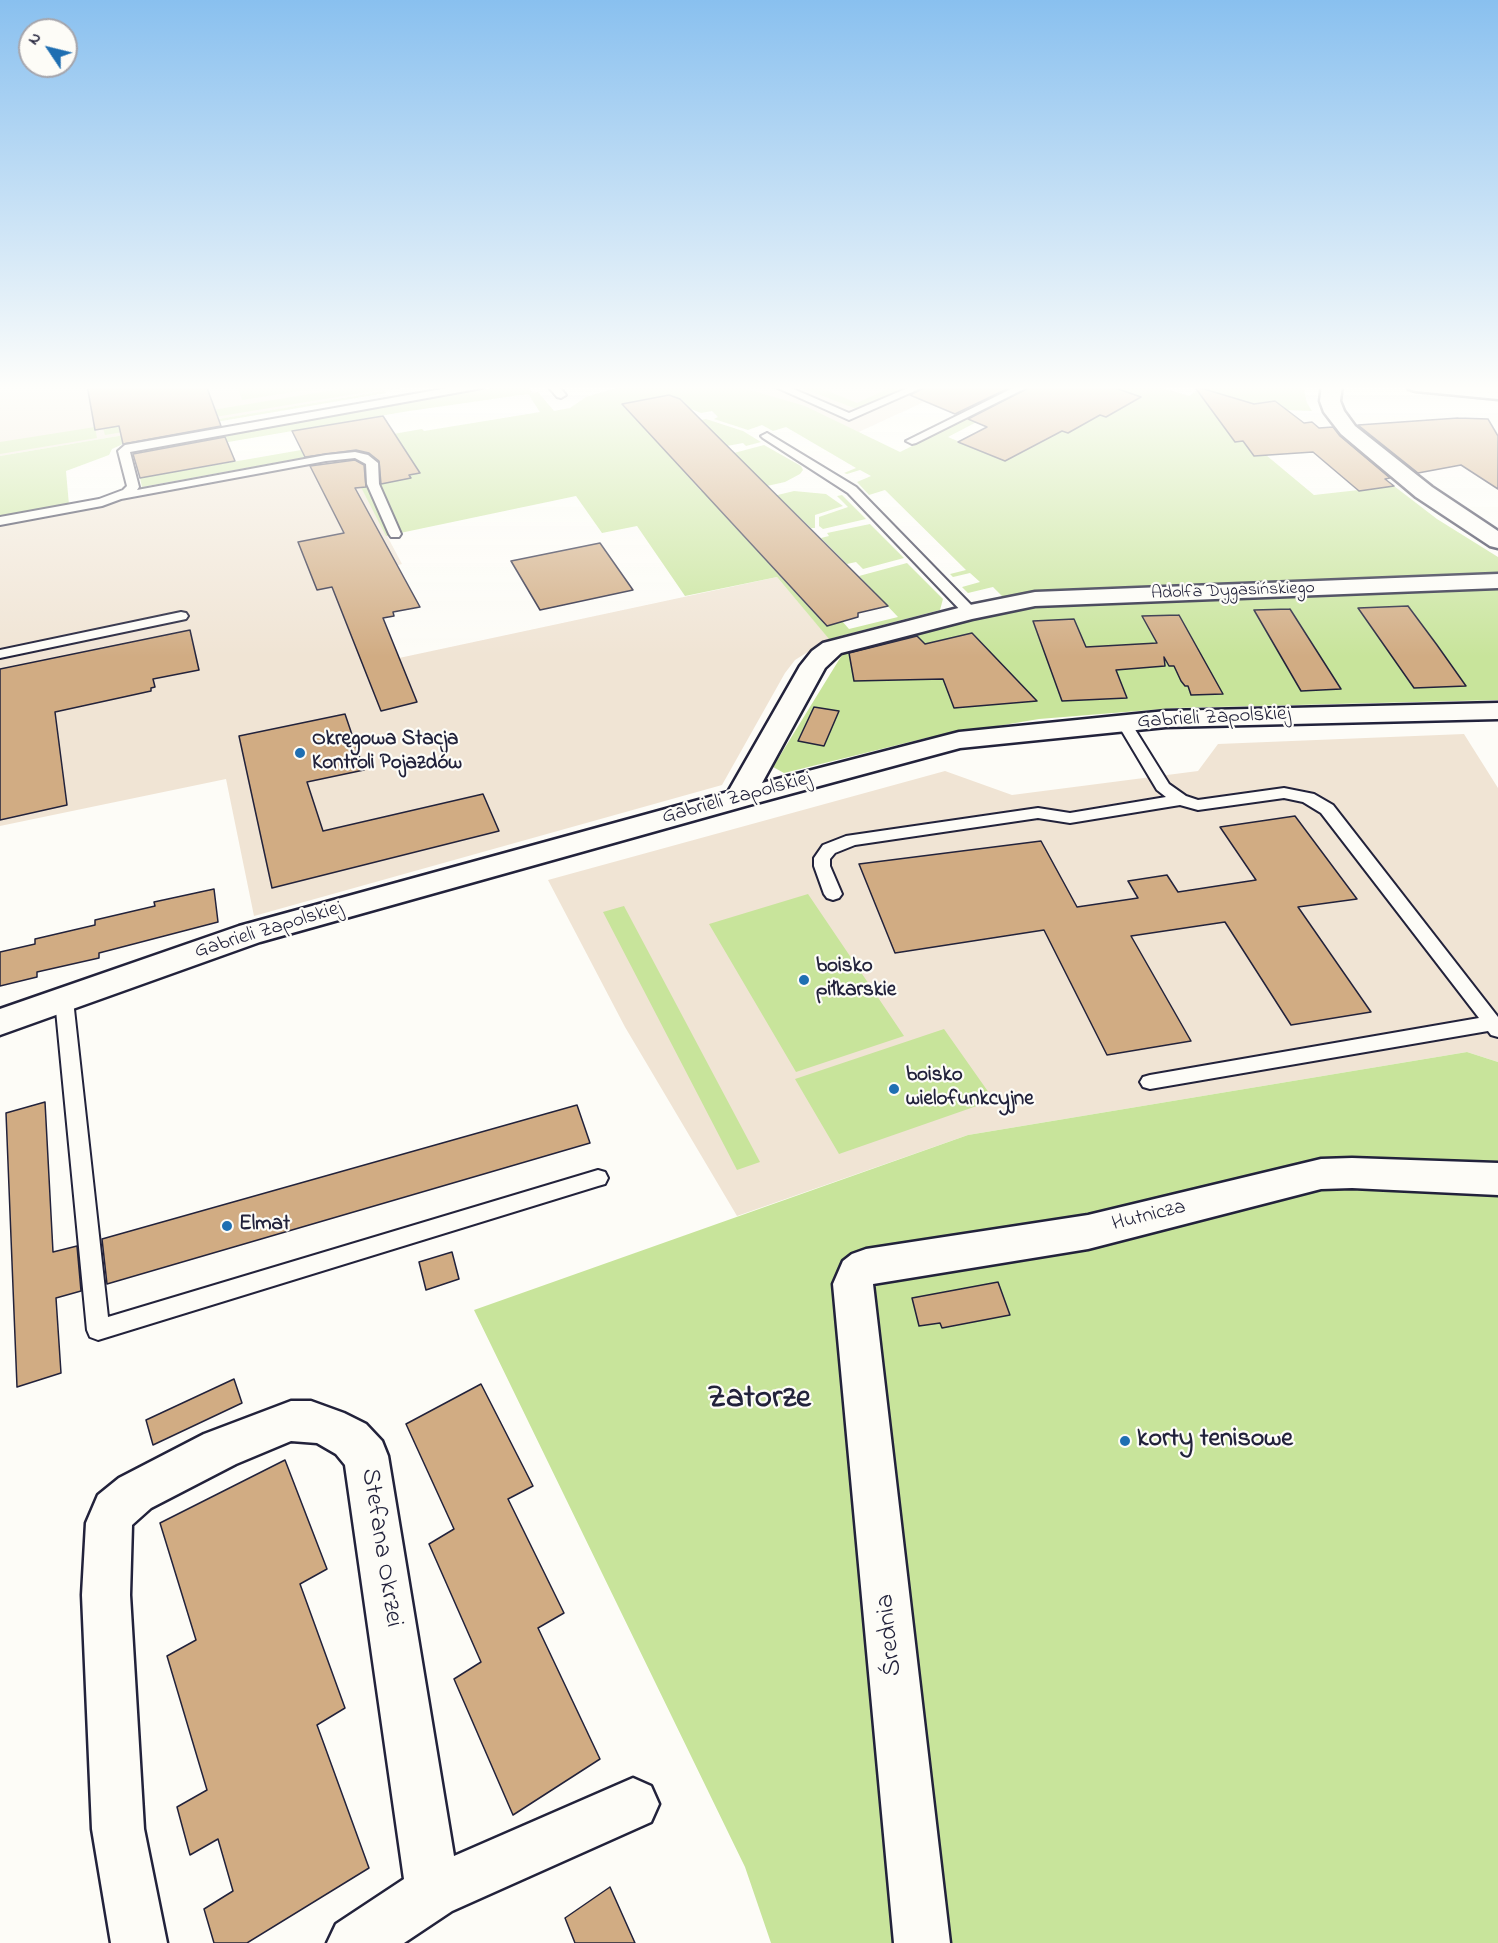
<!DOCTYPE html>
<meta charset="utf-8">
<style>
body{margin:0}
#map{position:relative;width:1498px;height:1943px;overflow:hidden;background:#fdfcf7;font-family:"Indie Flower",sans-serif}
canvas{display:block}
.north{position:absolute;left:18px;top:18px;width:60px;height:60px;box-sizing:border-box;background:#fdfcf7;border:2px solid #a5a5ac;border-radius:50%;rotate:305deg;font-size:16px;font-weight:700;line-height:24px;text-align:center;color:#22223b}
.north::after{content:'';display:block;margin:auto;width:21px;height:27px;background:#1f6fb2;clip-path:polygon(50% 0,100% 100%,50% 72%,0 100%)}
</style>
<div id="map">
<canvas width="1498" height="1943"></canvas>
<div class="north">N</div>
</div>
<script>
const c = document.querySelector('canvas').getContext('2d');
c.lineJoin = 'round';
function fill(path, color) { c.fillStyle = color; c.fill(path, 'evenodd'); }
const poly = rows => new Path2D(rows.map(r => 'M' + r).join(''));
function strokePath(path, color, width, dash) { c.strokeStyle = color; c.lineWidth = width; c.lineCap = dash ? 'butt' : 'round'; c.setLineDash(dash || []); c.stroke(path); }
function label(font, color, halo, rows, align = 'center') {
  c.font = font + ' "Indie Flower",sans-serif'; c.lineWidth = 4.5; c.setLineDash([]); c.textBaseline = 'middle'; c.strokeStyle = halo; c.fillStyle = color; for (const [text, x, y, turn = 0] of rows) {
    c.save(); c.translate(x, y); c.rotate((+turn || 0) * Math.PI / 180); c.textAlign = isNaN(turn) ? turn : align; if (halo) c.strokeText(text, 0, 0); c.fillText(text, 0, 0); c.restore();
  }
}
fill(poly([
 [0,385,420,385,0,456],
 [684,385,961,385,839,441],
 [346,458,402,564,391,567,383,618,399,658,777,577,833,643,811,650,795,660,785,673,722,785,254,916,226,779,0,826,0,522],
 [1464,734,1498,788,1498,1062,1467,1052,968,1135,737,1216,625,1027,548,880,945,771,1012,795,1198,771,1218,744]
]), '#f0e4d4');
fill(poly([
 [237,385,338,385,242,400],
 [364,385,410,385,105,435,103,428],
 [510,385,529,385,527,386,532,393,538,392,554,411,570,408,586,397,620,387,616,385,733,385,805,406,900,452,993,406,1011,404,948,437,1005,461,1062,431,1089,411,1106,417,1128,404,1129,393,1107,385,1152,385,1189,396,1201,388,1191,385,1303,385,1307,403,1312,411,1287,410,1274,401,1227,411,1235,442,1243,441,1254,456,1266,455,1314,495,1394,486,1437,519,1498,557,1498,577,1004,598,993,587,968,593,962,587,980,582,970,573,953,577,950,574,966,570,885,490,869,495,857,482,871,476,860,470,847,474,844,473,856,468,786,427,773,431,762,425,748,430,714,419,718,417,712,411,701,413,691,409,681,399,669,395,623,404,701,491,717,488,723,514,826,626,842,621,849,629,898,617,859,576,907,563,943,599,940,610,829,639,777,577,685,596,637,526,602,533,576,496,386,536,346,458,350,449,142,487,140,478,422,429,424,431,540,412,528,394,409,411,135,458,133,453,141,448],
 [794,385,814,385,857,403,892,387,899,390,861,408,854,408],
 [384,391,386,393,122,438,123,444,112,449,109,455,66,471,69,505,0,518,0,456],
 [706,419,743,431,761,442,746,446,743,443,727,446,701,420],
 [95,427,97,438,0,454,0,442],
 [764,445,801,466,803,470,800,474,785,482,767,486,734,453],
 [794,491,826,494,843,506,815,515,815,528,811,528,791,509,787,510,761,499],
 [842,495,866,519,823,529,819,526,819,517,848,507,837,496],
 [870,524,904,558,863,569,856,562,847,564,821,538,829,536,827,533],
 [1498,589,1498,700,1175,708,1039,719,926,738,784,773,773,767,845,650,1027,606],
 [808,894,904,1036,796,1072,709,924],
 [624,906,760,1162,737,1170,603,912],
 [944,1029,994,1100,839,1154,795,1079],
 [1467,1052,1498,1062,1498,1943,771,1943,745,1867,474,1310,968,1135]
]), '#c8e49b');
const building = poly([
 [87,385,206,385,221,426,123,444,119,426,95,430,87,385],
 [930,385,1015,385,955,414,910,395,930,385],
 [1034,385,1107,385,1141,397,1106,417,1100,415,1068,433,1062,431,1005,461,958,442,987,427,968,419,1034,385],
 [1194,386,1254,404,1275,401,1304,423,1312,422,1319,428,1333,427,1340,436,1390,478,1385,479,1394,486,1359,491,1313,452,1254,456,1243,441,1235,442,1194,386],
 [669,395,680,399,888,606,858,613,858,617,827,626,622,404,669,395],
 [383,416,420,473,409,475,411,478,381,484,379,461,369,453,356,450,305,457,292,431,383,416],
 [1458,418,1488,419,1498,436,1498,489,1461,465,1418,473,1358,425,1458,418],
 [225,437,235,461,140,478,133,454,225,437],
 [355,460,364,465,366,487,355,488,420,607,393,612,394,616,383,618,417,702,381,711,332,587,317,590,298,542,344,533,310,466,355,460],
 [600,543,633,590,540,610,511,561,600,543],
 [1408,606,1437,645,1466,686,1414,688,1358,608,1408,606],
 [1290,609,1341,689,1301,691,1254,610,1290,609],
 [1179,615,1223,694,1191,695,1188,686,1185,686,1181,681,1174,666,1169,666,1164,657,1165,666,1116,670,1127,698,1062,701,1033,621,1074,619,1086,647,1157,643,1142,616,1179,615],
 [190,630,199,670,153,679,155,687,151,688,151,691,55,712,67,805,0,820,0,669,190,630],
 [972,633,1037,701,954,708,943,679,854,681,849,653,917,636,925,644,972,633],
 [814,707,839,711,824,746,798,741,814,707],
 [345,714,364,770,307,782,323,831,483,794,499,831,272,888,239,736,345,714],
 [1295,816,1357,899,1298,907,1371,1012,1291,1025,1225,922,1131,936,1191,1041,1107,1055,1044,930,895,953,859,864,1041,841,1077,907,1138,898,1128,881,1167,875,1178,892,1256,880,1220,827,1295,816],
 [214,889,218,922,99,953,99,958,37,972,37,977,0,986,0,952,35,944,35,939,95,925,95,920,155,906,154,902,214,889],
 [45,1102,53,1252,77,1246,81,1291,56,1298,61,1373,17,1387,6,1113,45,1102],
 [577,1105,590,1143,107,1284,102,1239,577,1105],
 [452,1252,459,1279,426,1290,419,1262,452,1252],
 [998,1282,1010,1315,942,1328,940,1323,919,1326,912,1298,998,1282],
 [234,1379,242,1403,153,1445,146,1420,234,1379],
 [481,1384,533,1486,508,1499,564,1613,538,1628,600,1759,513,1815,454,1679,481,1662,429,1544,454,1529,406,1424,481,1384],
 [285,1460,327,1569,300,1584,345,1708,317,1725,369,1868,247,1943,214,1943,204,1909,233,1891,218,1839,190,1855,177,1807,207,1790,167,1656,196,1640,160,1523,285,1460],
 [610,1887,635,1943,575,1943,565,1918,610,1887]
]);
fill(building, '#d1ac83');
strokePath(building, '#22223b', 1.5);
const lane = poly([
 [465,385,487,385,482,388,130,452,139,487,137,490,326,455,355,452,368,455,378,463,379,484,401,534,399,537,391,537,389,534,367,484,366,464,355,458,326,461,121,499,102,506,0,525,0,517,99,499,123,490,127,486,118,451,125,445,465,385],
 [547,385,558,385,566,395,561,398,557,397,547,385],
 [771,385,784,385,849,413,915,385,928,385,849,420,771,385],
 [1019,385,1032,385,916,443,912,444,906,441,1019,385],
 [767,433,856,487,975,609,977,612,975,615,965,615,848,493,763,438,761,436,767,433],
 [181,612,186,613,188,616,186,619,0,658,0,650,181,612],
 [1124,719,1131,723,1169,784,1186,796,1198,800,1284,788,1314,794,1333,805,1498,1017,1498,1037,1491,1035,1488,1031,1150,1089,1143,1087,1140,1082,1143,1077,1150,1075,1479,1018,1321,813,1303,802,1284,798,1198,810,1180,805,1070,823,1038,818,855,845,835,853,830,859,830,866,842,894,839,898,833,900,827,898,824,894,814,866,814,858,823,845,846,836,1038,808,1070,813,1166,797,1157,790,1117,723,1124,719],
 [64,993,70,995,73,1000,108,1317,598,1170,605,1172,608,1178,605,1184,598,1186,98,1340,90,1337,87,1330,55,1000,58,995,64,993]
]);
const street = poly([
 [1498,574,1498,588,1035,606,972,619,841,653,825,668,762,783,959,732,1166,711,1498,703,1498,719,1166,727,960,748,749,805,260,942,0,1035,0,1009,239,926,728,792,800,666,812,651,823,643,970,605,1035,592,1498,574],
 [1352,1158,1498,1163,1498,1195,1352,1188,1321,1189,1088,1249,873,1284,950,1943,894,1943,833,1284,843,1261,852,1254,866,1249,1088,1215,1321,1159,1352,1158],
 [291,1401,311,1401,344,1413,366,1424,382,1441,388,1456,454,1856,633,1778,651,1786,659,1804,651,1822,452,1911,404,1943,327,1943,336,1924,404,1879,345,1465,336,1454,317,1443,291,1441,236,1464,151,1508,132,1525,130,1595,144,1829,167,1943,111,1943,92,1829,82,1595,86,1523,98,1495,119,1478,204,1434,291,1401]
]);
const secondary = poly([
 [1322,385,1342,385,1340,401,1344,411,1355,426,1432,487,1498,531,1498,548,1490,546,1416,497,1341,434,1324,412,1320,401,1322,385],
 [1406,385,1498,387,1498,399,1416,391,1409,389,1406,385]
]);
strokePath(lane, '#22223b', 4);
strokePath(street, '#22223b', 5);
strokePath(secondary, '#22223b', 5);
fill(lane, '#fdfcf7');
fill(street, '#fdfcf7');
fill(secondary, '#fdfcf7');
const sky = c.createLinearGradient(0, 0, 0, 657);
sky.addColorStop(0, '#89c0ef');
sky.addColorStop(0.59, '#fefefb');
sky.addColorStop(1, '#fefefb00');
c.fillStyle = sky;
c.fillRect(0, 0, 1498, 657);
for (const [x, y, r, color] of [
 [300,753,6,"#1f6fb2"],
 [804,980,6,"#1f6fb2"],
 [894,1089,6,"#1f6fb2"],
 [227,1226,6,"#1f6fb2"],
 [1125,1441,6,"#1f6fb2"]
]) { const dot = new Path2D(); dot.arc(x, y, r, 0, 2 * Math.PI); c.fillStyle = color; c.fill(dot); strokePath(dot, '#fdfcf7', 2); }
label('18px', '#22223b', '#fdfcf7', [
 ["Adolfa Dygasińskiego",1233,592,-2]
]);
label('21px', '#22223b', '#fdfcf7', [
 ["Gabrieli Zapolskiej",1214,719,-3],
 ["Gabrieli Zapolskiej",737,799,-15],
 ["Gabrieli Zapolskiej",269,931,-17],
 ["Hutnicza",1149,1217,-14]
]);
label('bold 21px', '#22223b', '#fdfcf7', [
 ["Okręgowa Stacja",312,741],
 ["Kontroli Pojazdów",312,765],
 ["boisko",816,968],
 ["piłkarskie",816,992],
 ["boisko",906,1077],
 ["wielofunkcyjne",906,1101],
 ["Elmat",239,1226]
], 'left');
label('bold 26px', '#22223b', '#fdfcf7', [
 ["korty tenisowe",1137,1441]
], 'left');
label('26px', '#22223b', '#fdfcf7', [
 ["Stefana Okrzei",380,1548,81],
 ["Średnia",891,1635,-96]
]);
label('bold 33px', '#22223b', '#fdfcf7', [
 ["Zatorze",759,1401]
]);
</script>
